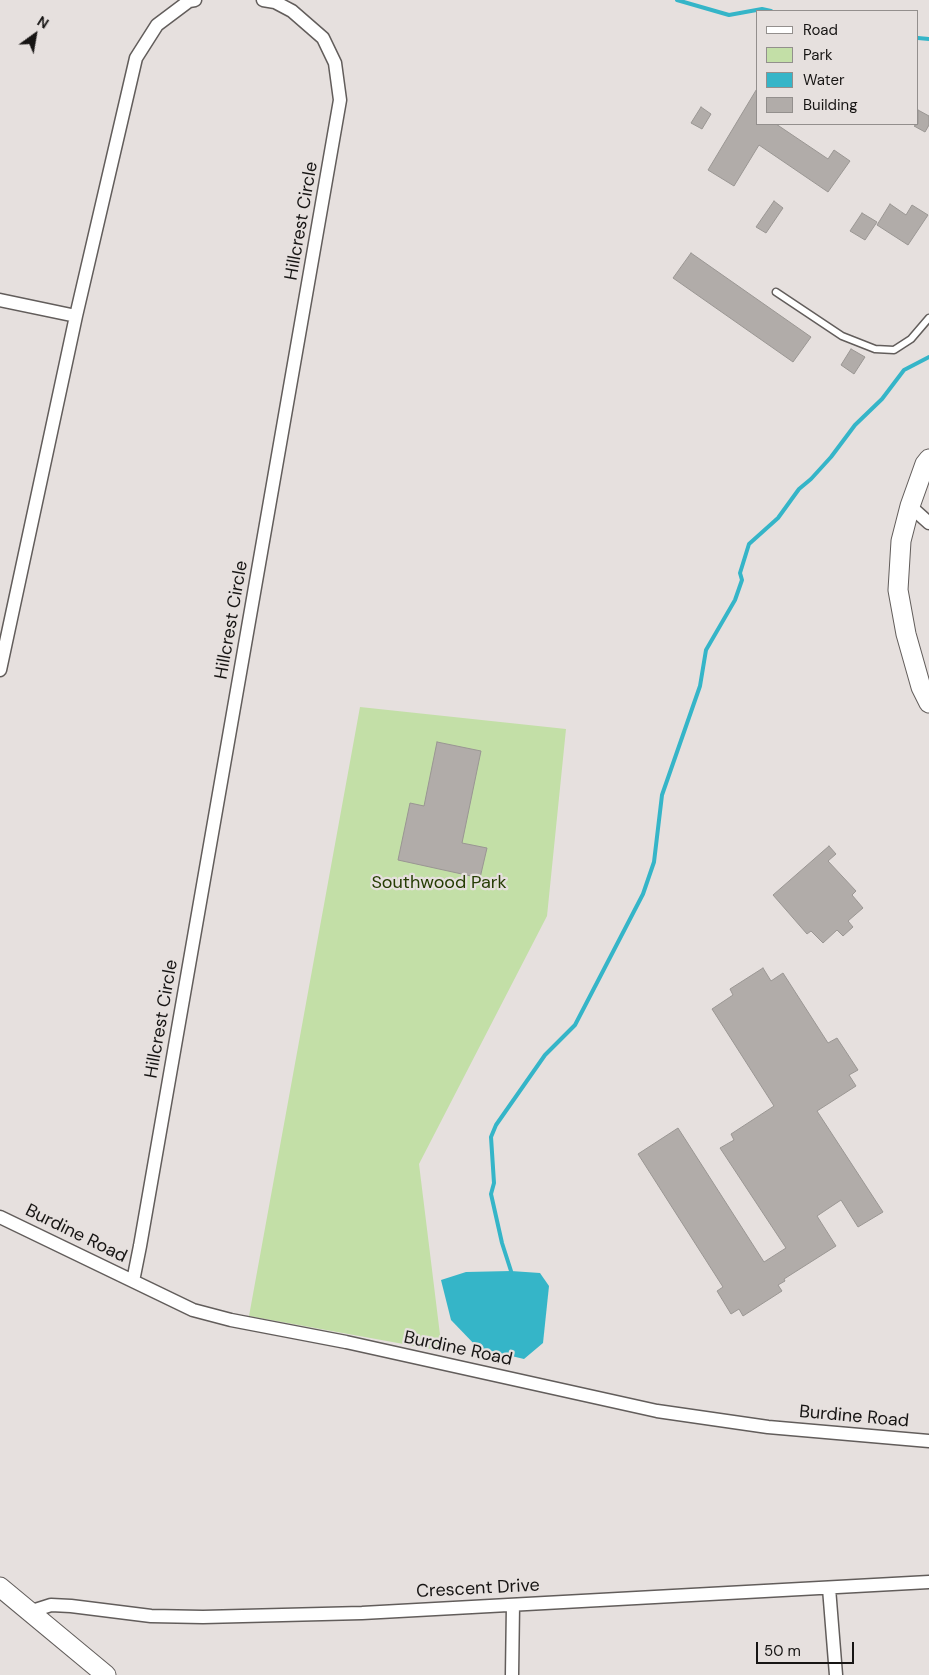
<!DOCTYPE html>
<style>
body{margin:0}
#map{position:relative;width:929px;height:1675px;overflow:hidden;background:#e6e0de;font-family:"DM Sans",sans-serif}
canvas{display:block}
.legend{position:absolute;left:756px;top:10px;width:162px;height:115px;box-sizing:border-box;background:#e6e0de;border:1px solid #938f8d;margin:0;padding:6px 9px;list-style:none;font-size:15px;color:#171514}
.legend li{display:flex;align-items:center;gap:10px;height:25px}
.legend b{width:25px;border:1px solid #938f8d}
.north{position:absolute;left:10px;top:10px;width:50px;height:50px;-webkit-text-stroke:4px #e6e0de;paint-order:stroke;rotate:32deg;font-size:14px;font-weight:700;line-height:20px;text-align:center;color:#171514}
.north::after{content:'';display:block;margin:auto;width:18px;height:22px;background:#171514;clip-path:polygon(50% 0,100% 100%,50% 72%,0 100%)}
.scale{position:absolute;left:756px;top:1642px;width:98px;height:22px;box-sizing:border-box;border:2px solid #171514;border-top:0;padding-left:6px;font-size:15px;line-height:18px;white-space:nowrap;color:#171514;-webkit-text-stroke:4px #e6e0de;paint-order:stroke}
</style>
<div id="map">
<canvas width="929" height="1675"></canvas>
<ul class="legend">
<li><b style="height:6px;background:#fff"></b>Road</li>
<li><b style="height:14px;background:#c3dfa7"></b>Park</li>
<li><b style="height:14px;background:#35b5c8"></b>Water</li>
<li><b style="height:14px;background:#b1aca9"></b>Building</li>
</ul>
<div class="north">N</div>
<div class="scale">50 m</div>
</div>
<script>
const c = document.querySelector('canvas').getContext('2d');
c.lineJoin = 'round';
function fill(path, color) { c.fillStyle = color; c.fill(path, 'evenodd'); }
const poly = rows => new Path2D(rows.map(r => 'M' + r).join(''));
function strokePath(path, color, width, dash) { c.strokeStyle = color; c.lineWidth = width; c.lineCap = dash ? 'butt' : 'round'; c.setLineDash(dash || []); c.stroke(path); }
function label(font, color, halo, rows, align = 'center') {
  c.font = font + ' "DM Sans",sans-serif'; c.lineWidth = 4.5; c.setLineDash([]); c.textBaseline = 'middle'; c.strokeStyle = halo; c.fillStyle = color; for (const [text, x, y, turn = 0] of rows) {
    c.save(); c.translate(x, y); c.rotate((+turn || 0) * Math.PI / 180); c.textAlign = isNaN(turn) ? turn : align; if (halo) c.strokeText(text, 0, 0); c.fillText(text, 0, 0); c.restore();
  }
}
fill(poly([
 [360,707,566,729,547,916,419,1164,442,1351,249,1316]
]), '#c3dfa7');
fill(poly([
 [511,1271,540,1273,549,1286,543,1343,524,1359,478,1348,451,1320,441,1280,466,1272]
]), '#35b5c8');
strokePath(poly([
 [677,0,729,15,762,9,771,11],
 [918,38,929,39],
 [511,1271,502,1243,491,1194,494,1183,491,1137,496,1125,545,1055,575,1025,643,894,654,862,662,795,700,686,706,650,735,600,742,580,740,573,749,544,778,518,799,489,811,479,831,457,855,425,882,399,904,370,929,357]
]), '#35b5c8', 4);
const building = poly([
 [758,87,758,124,776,124,828,159,834,150,850,161,828,192,759,145,734,186,708,170,758,87],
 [701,107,711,114,702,129,691,123,701,107],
 [918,110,929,116,929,125,925,132,914,126,918,124,918,110],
 [774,201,783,208,766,233,756,227,774,201],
 [890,204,906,215,912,205,928,215,908,245,877,225,890,204],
 [862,213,877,222,865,240,850,231,862,213],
 [691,253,811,337,793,362,673,278,691,253],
 [851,349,865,357,854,374,841,365,851,349],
 [437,742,481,751,462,843,487,848,480,878,398,860,410,803,424,806,437,742],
 [829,846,836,854,828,861,856,891,852,895,863,908,848,921,853,927,843,936,837,930,823,943,811,931,807,934,773,895,829,846],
 [763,968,771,981,783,973,828,1043,837,1038,858,1070,849,1075,856,1086,817,1111,883,1212,858,1227,841,1200,817,1216,836,1246,784,1279,785,1281,778,1285,782,1291,743,1316,739,1309,731,1314,717,1291,723,1287,638,1154,678,1128,764,1262,786,1248,720,1148,734,1140,731,1134,774,1106,712,1009,733,995,730,989,763,968]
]);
fill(building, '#b1aca9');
strokePath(building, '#9a9693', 1);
const lane = poly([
 [776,292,842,336,875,349,894,350,911,339,929,318]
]);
const street = poly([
 [0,300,76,316],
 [910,506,929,523],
 [0,670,76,316,136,58,157,25,189,1,195,0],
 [0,1217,193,1310,231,1320,346,1342,657,1411,768,1427,929,1441],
 [133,1281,140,1246,340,100,335,63,323,38,292,11,275,2,263,0],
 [829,1588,836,1675],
 [29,1612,51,1605,71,1606,151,1616,203,1617,362,1613,929,1582],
 [512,1675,513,1605]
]);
const secondary = poly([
 [929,459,925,464,910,506,901,541,898,590,906,634,921,687,929,703],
 [0,1587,106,1675]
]);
strokePath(lane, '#625d5b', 9);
strokePath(street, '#625d5b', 15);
strokePath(secondary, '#625d5b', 21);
strokePath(lane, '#fff', 6);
strokePath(street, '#fff', 12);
strokePath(secondary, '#fff', 19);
label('18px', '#171514', '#e6e0de', [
 ["Hillcrest Circle",302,221,-80],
 ["Hillcrest Circle",232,620,-80],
 ["Hillcrest Circle",162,1019,-80],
 ["Burdine Road",76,1234,26],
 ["Burdine Road",458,1349,12],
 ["Burdine Road",854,1417,5],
 ["Crescent Drive",478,1589,-3]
]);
label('18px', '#263d04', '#e6e0de', [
 ["Southwood Park",439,883]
]);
</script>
